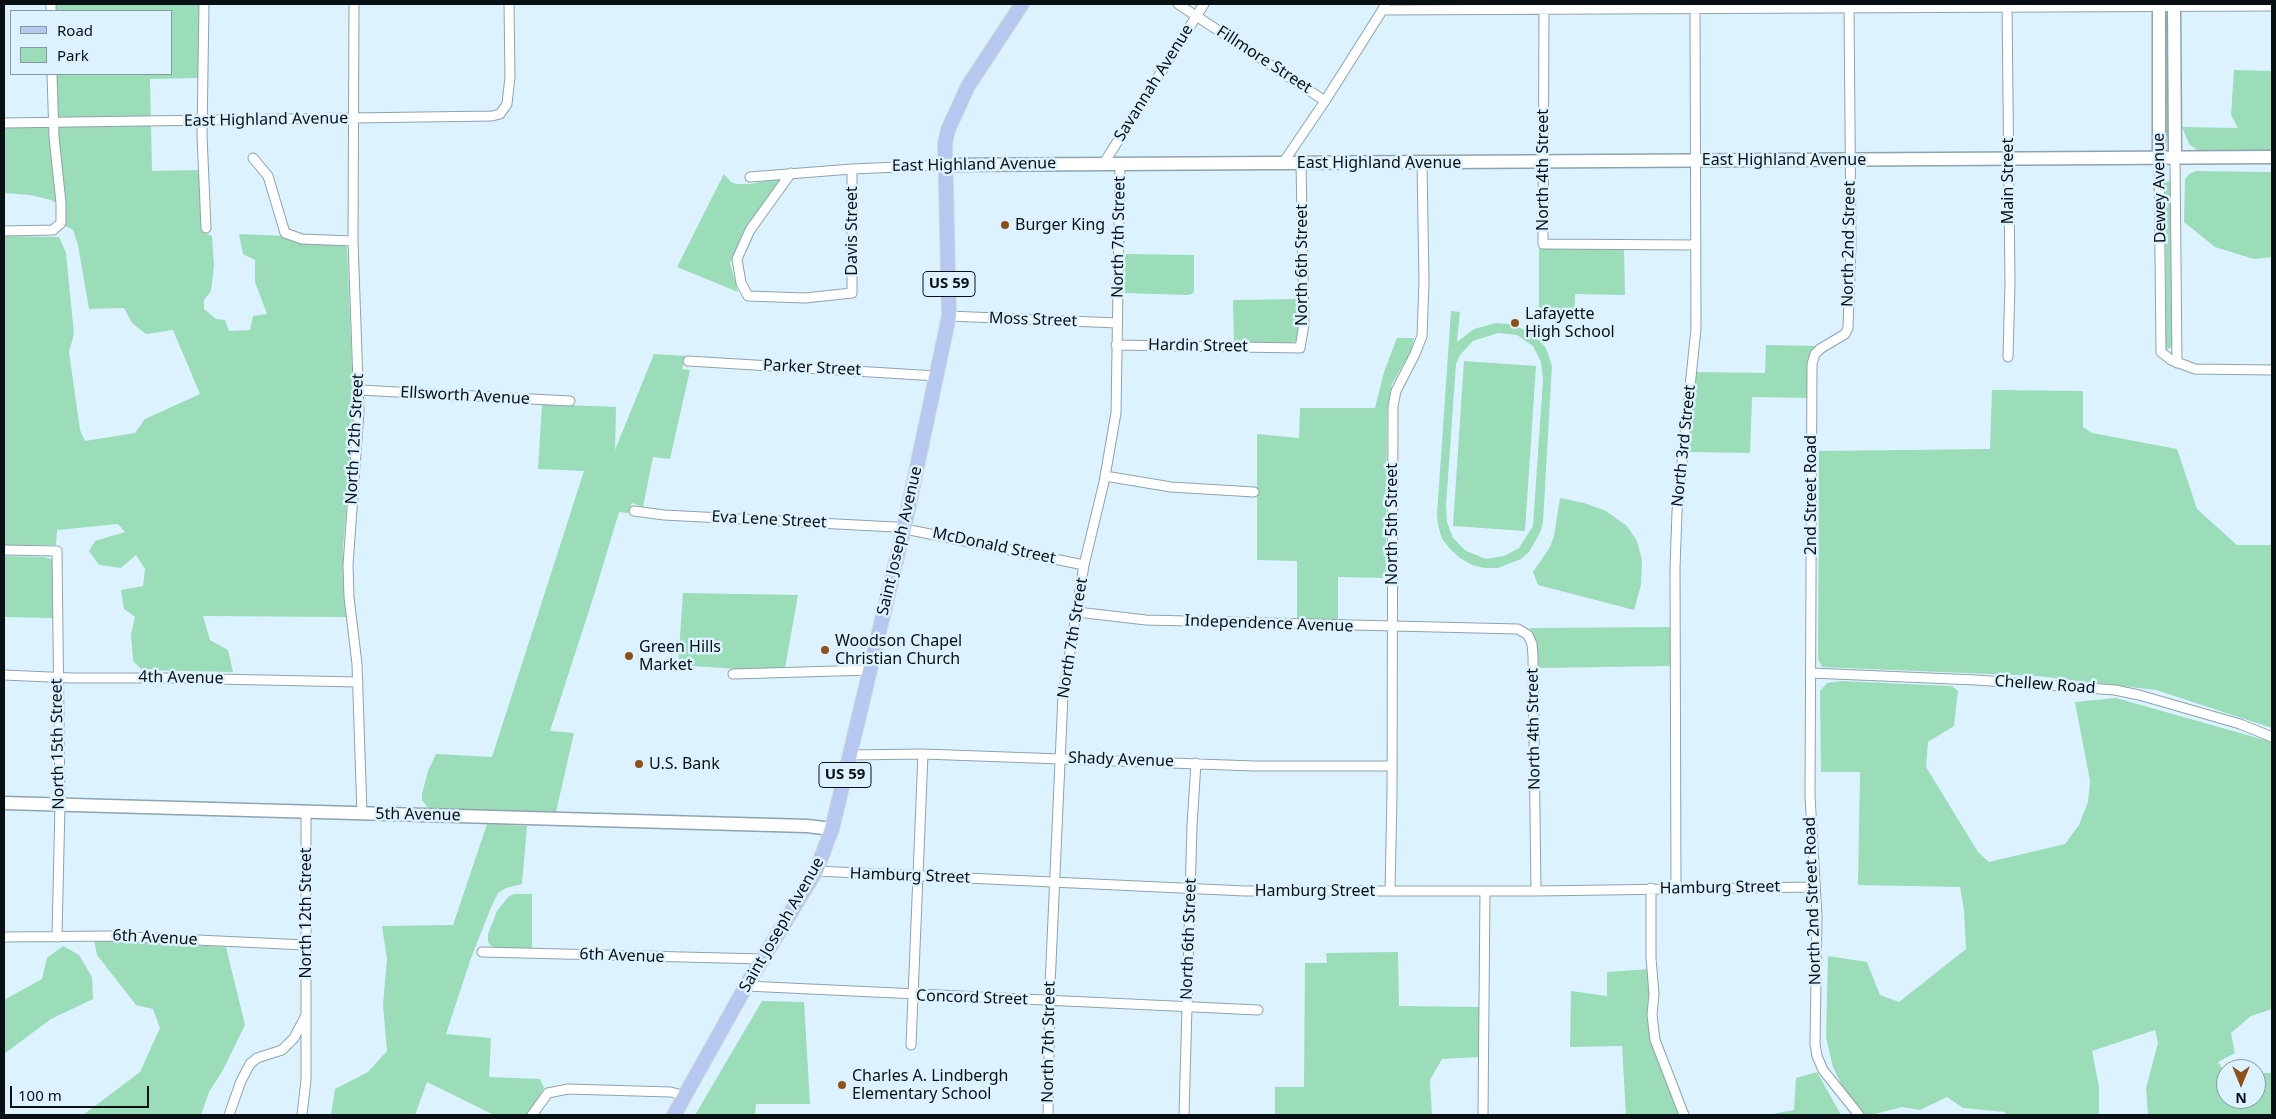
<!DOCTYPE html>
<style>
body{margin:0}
#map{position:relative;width:2276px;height:1119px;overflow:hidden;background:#dcf3ff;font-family:"Noto Sans",sans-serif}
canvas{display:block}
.frame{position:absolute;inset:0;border:5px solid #091014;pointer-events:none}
.legend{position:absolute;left:10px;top:10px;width:162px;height:65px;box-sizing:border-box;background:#dcf3ff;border:1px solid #8898a1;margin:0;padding:6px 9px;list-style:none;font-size:15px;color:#091014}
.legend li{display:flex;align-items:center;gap:10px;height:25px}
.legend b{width:25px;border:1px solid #8898a1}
.north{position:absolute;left:2216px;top:1059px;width:50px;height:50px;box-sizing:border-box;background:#dcf3ff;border:1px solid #8898a1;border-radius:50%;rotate:180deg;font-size:14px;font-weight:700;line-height:20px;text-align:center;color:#091014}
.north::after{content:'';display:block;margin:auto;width:18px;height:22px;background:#8f5018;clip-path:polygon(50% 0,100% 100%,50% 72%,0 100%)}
.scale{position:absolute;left:10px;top:1086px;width:139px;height:22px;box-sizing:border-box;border:2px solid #091014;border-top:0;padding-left:6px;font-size:15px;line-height:18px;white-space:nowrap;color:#091014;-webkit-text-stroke:4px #dcf3ff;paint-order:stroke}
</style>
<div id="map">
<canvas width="2276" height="1119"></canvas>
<div class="frame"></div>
<ul class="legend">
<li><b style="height:6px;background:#b6c8f0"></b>Road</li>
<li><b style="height:14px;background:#9bdcb9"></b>Park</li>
</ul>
<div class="north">N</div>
<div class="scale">100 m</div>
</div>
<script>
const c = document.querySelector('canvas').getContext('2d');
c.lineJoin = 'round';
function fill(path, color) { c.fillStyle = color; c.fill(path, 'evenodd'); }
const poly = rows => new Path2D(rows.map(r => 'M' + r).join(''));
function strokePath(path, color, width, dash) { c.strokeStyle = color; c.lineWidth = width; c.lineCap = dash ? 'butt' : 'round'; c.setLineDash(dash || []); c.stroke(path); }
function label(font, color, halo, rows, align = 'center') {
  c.font = font + ' "Noto Sans",sans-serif'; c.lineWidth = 5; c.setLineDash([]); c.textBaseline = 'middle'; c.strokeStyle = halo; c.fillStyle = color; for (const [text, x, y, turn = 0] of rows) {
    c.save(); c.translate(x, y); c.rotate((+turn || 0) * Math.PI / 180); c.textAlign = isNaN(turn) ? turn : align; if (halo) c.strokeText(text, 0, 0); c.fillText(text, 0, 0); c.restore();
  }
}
fill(poly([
 [56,4,201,4,200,78,150,79,152,171,199,170,203,232,212,236,214,266,211,291,204,300,204,309,216,319,225,320,229,331,250,330,253,316,267,314,255,282,255,260,243,254,239,234,285,236,298,243,343,245,347,247,354,414,343,548,346,617,203,616,210,640,228,650,233,672,142,670,133,661,131,634,135,617,124,609,121,590,143,586,145,569,136,555,121,568,99,565,89,551,95,541,125,532,118,524,57,530,56,545,4,545,4,236,59,237,66,253,74,334,69,352,80,430,85,441,135,433,145,419,200,394,173,330,146,334,132,323,124,308,89,309,78,245,73,230,65,226,64,207,51,200,30,195,4,193,4,127,57,126,56,74,171,74,171,11,56,11],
 [2169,20,2170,136,2167,137,2164,134,2165,21],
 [2234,70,2272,71,2272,153,2197,150,2189,144,2182,127,2238,128,2231,115],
 [2196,171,2272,172,2272,257,2254,259,2215,247,2184,222,2185,179,2189,174],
 [724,174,731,182,737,184,750,184,782,178,743,232,730,263,738,292,677,267],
 [2169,181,2172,182,2172,346,2167,350,2166,347,2165,183],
 [1624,247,1625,295,1575,294,1574,321,1539,318,1539,248],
 [1125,254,1194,255,1194,291,1192,294,1187,295,1125,293],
 [1298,299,1299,319,1296,341,1291,343,1234,343,1233,300],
 [1451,311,1460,312,1457,342,1474,329,1496,323,1509,324,1531,332,1539,340,1546,348,1552,366,1543,522,1540,533,1529,552,1521,559,1498,568,1485,568,1472,565,1460,558,1450,549,1442,539,1438,525,1437,514],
 [1498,333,1517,335,1533,346,1541,362,1543,380,1533,526,1519,548,1504,556,1486,559,1466,551,1453,538,1447,522,1446,505,1456,364,1460,355,1473,341],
 [1397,338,1414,338,1411,351,1392,384,1387,411,1386,578,1338,577,1338,621,1297,619,1297,561,1257,560,1257,434,1299,438,1300,408,1375,408,1384,372],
 [1766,345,1818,346,1809,398,1752,397,1750,453,1689,452,1696,372,1765,373],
 [654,354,686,356,682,369,690,370,670,459,653,457,643,507,632,503,628,513,619,512,595,592,550,731,574,733,556,812,428,808,422,800,422,794,428,771,436,754,492,757,584,471,538,469,542,404,616,407,615,450],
 [1464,361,1536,366,1525,531,1453,526],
 [1992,390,2083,391,2083,427,2092,433,2177,449,2197,509,2237,545,2272,545,2272,728,2156,690,2037,676,1822,667,1818,659,1819,451,1990,449],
 [1560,498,1584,503,1606,511,1627,526,1637,541,1642,560,1641,585,1634,610,1538,585,1533,572,1550,547,1554,536],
 [4,556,44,557,51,559,54,563,53,618,4,617],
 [683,593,798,595,785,668,737,669,678,665],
 [1671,627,1671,666,1538,668,1537,644,1530,628],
 [1841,681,1952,686,1958,691,1954,726,1928,742,1926,767,1978,852,1989,862,2065,844,2079,825,2088,802,2090,781,2075,702,2116,698,2272,742,2272,1009,2251,1016,2231,1033,2235,1053,2218,1062,2226,1074,2226,1099,2256,1099,2256,1073,2272,1073,2272,1115,2148,1115,2146,1088,2158,1043,2155,1030,2092,1051,2099,1087,2099,1115,2006,1115,2005,1112,1963,1108,1947,1097,1920,1110,1902,1107,1871,1115,1863,1115,1845,1092,1833,1067,1826,1037,1828,956,1867,962,1880,995,1899,1002,1966,949,1964,910,1960,887,1858,885,1860,772,1821,772,1820,691,1827,683],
 [487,824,527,826,522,884,506,888,498,893,492,905,471,958,446,1034,491,1038,489,1077,540,1079,544,1088,527,1115,494,1115,427,1082,415,1115,331,1115,335,1089,368,1072,387,1051,383,1005,387,959,382,926,453,925],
 [515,894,532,894,532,951,496,949,490,945,488,941,488,934,497,911,509,896],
 [94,940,226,947,245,1025,223,1070,209,1092,201,1115,83,1115,140,1072,160,1028,153,1009,136,1005,97,955],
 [63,946,79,955,92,977,93,999,51,1019,4,1054,4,1000,42,979,47,958],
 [1398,952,1399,1006,1480,1007,1480,1057,1442,1059,1430,1080,1432,1115,1275,1115,1275,1087,1304,1087,1305,963,1327,963,1326,953],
 [1649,969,1659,1059,1679,1115,1626,1115,1622,1046,1570,1047,1571,991,1607,996,1607,972],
 [762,1001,804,1002,810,1104,756,1104,755,1115,695,1115],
 [1817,1072,1841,1115,1767,1115,1794,1110,1796,1078]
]), '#9bdcb9');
const street = poly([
 [51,4,51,11],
 [204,4,202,135,206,228],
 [354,4,353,241,359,411,348,565,349,597,357,664,362,814],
 [1178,4,1325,101],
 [1544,4,1543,244,1696,245],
 [1849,4,1851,245,1848,328,1845,334,1820,349,1815,354,1812,364,1810,796,1817,916,1815,1044,1817,1056,1823,1070,1859,1115],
 [2007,4,2010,283,2008,357],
 [1382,10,2272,6],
 [4,123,492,116,500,114,507,104,510,77,509,4],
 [253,158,268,176,285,233,302,239,353,241],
 [2159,158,2161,352,2171,360,2195,369,2272,370],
 [2175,158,2177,363],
 [1104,163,1204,4],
 [1283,163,1325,101,1385,6],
 [791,173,750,230,737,259,741,283,748,296,805,298,852,293,852,169],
 [750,177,852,169,946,165],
 [4,231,53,230,61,223,61,203,54,137,52,74],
 [949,316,1117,323],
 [1116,345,1300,348,1304,324,1301,163],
 [688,361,937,376],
 [359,390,570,401],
 [1105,476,1171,487,1254,492],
 [634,511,664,515,895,527,1084,565],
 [4,550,57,551,60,804,57,937],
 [1077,612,1146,620,1518,629,1528,635,1532,644,1533,656,1536,891],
 [1811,673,1976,680,2115,690,2139,695,2240,724,2272,737],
 [733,674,870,670],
 [4,675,72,678,168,678,358,682],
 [850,755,923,754,1254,766,1392,766],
 [816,871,1245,891,1536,891,1814,887],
 [1651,888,1651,958,1654,994,1652,1015,1655,1040,1684,1115],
 [1676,888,1675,568,1677,512,1696,329,1695,4],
 [1390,891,1392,796,1393,406,1396,391,1415,354,1422,336,1424,282,1422,163],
 [4,937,110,936,306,945],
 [482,952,763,959],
 [746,986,1258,1010],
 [911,1045,923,754],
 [229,1115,241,1081,250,1064,257,1058,282,1050,294,1038,305,1017],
 [302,1115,306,1080,306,812],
 [532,1115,548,1093,568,1089,671,1092,685,1096],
 [1048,1115,1050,986,1063,695,1084,565,1104,482,1116,413,1120,163],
 [1184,1115,1192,826,1196,763],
 [1483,1115,1485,891]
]);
const secondary = poly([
 [2159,4,2159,158],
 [2174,4,2175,158],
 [946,165,2272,157],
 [4,803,807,826,832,829]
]);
const primary = poly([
 [674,1115,746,986,816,871,832,829,904,528,949,316,945,143,948,130,968,86,1022,4]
]);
strokePath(street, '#8da3ad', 11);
strokePath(secondary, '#8da3ad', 15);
strokePath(primary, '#d8d9d9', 16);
strokePath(street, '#fff', 9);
strokePath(secondary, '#fff', 12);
strokePath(primary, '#b6c8f0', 14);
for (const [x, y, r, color] of [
 [1005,225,5,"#8f5018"],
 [1515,323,5,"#8f5018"],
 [825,650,5,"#8f5018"],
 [629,656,5,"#8f5018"],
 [639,764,5,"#8f5018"],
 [842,1085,5,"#8f5018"]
]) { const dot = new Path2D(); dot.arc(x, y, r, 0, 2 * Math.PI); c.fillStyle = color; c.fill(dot); strokePath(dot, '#dcf3ff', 2); }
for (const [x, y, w] of [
 [949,284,52],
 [845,775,52]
]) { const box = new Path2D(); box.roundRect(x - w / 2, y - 12.5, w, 25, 4); c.fillStyle = '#dcf3ff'; c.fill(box); strokePath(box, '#091014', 1); }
label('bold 15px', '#091014', null, [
 ["US 59",949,284],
 ["US 59",845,775]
]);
label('16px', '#091014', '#dcf3ff', [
 ["Fillmore Street",1264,60,33],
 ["Savannah Avenue",1154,83,-58],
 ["East Highland Avenue",266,120,-1],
 ["East Highland Avenue",1784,160],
 ["East Highland Avenue",1379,163],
 ["East Highland Avenue",974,165,-1],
 ["North 4th Street",1543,170,-90],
 ["Main Street",2008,181,-90],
 ["Dewey Avenue",2160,188,-91],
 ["Davis Street",852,231,-90],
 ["North 7th Street",1119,237,-89],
 ["North 2nd Street",1849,244,-89],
 ["North 6th Street",1302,265,-90],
 ["Moss Street",1033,320,2],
 ["Hardin Street",1198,346,1],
 ["Parker Street",812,368,3],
 ["Ellsworth Avenue",465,396,3],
 ["North 12th Street",355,439,-87],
 ["North 3rd Street",1684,446,-84],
 ["2nd Street Road",1811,495,-90],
 ["Eva Lene Street",769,520,3],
 ["North 5th Street",1392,524,-90],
 ["Saint Joseph Avenue",900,541,-77],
 ["McDonald Street",994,546,12],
 ["Independence Avenue",1269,624,2],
 ["North 7th Street",1073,638,-81],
 ["4th Avenue",181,678,1],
 ["Chellew Road",2045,685,4],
 ["North 4th Street",1534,729,-91],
 ["North 15th Street",58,744,-91],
 ["Shady Avenue",1121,760,2],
 ["5th Avenue",418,815,1],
 ["Hamburg Street",910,876,2],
 ["Hamburg Street",1720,888,-1],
 ["Hamburg Street",1315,891],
 ["North 2nd Street Road",1813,901,-92],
 ["North 12th Street",306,913,-90],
 ["Saint Joseph Avenue",782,925,-60],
 ["6th Avenue",155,938,3],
 ["North 6th Street",1189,939,-88],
 ["6th Avenue",622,956,2],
 ["Concord Street",972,998,2],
 ["North 7th Street",1049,1042,-89]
]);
label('16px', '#091014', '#dcf3ff', [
 ["Burger King",1015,225],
 ["Lafayette",1525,314],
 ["High School",1525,332],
 ["Woodson Chapel",835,641],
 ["Christian Church",835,659],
 ["Green Hills",639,647],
 ["Market",639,665],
 ["U.S. Bank",649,764],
 ["Charles A. Lindbergh",852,1076],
 ["Elementary School",852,1094]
], 'left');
</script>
